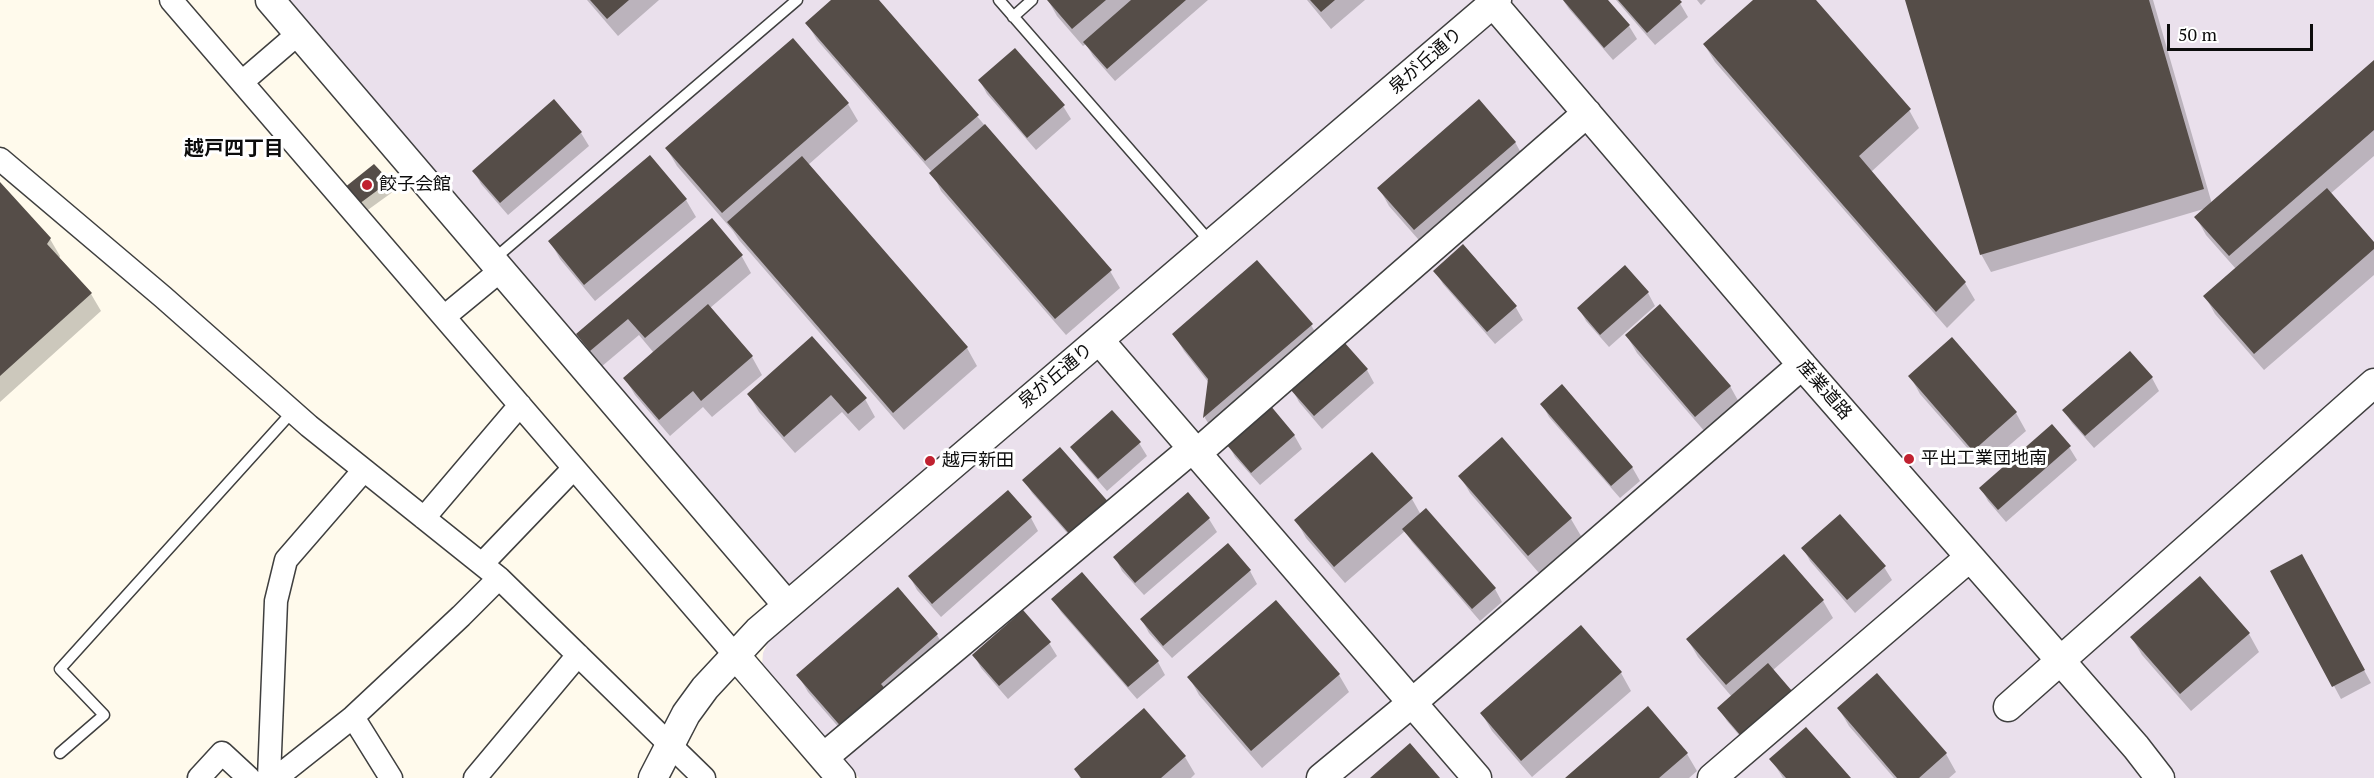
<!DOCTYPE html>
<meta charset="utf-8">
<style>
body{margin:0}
#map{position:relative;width:2374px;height:778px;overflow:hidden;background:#fffaec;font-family:"PT Serif",serif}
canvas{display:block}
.scale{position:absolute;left:2167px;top:24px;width:146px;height:27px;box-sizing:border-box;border:3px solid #0c0c0c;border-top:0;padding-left:8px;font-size:18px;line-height:21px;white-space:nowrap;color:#0c0c0c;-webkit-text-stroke:4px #fff;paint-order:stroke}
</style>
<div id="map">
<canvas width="2374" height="778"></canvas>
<div class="scale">50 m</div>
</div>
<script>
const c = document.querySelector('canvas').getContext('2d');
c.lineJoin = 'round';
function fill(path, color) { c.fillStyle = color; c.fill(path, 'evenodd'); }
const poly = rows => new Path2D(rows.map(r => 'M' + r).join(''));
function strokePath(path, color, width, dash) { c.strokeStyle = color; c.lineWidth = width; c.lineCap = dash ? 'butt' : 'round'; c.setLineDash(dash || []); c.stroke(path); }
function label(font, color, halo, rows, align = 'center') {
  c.font = font + ' "PT Serif","Noto Sans JP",serif'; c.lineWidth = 6; c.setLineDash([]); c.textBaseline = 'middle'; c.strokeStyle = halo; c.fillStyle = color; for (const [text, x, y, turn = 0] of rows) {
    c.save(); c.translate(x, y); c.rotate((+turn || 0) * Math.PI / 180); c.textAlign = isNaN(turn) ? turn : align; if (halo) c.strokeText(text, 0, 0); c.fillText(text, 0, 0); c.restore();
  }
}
fill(poly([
 [282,0,2374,0,2374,778,859,778,762,666,763,653,768,642,803,612]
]), '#eae0ec');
fill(poly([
 [587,0,659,0,618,36],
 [833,0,877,0,1110,271,1120,288,1066,335,941,191,932,172,817,40,807,23],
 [1048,0,1208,0,1115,81,1093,56,1086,44,1083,46,1057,16],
 [1307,0,1365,0,1331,29],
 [1563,0,1606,0,1629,26,1637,39,1613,60,1569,9],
 [1616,0,1678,0,1688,17,1655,45],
 [1697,0,1706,0,1701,5],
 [1756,0,1814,0,1909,110,1919,128,1871,172,1965,283,1975,300,1947,328,1715,62,1704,44],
 [1907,0,2153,0,2212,204,2374,62,2374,156,2330,194,2374,244,2374,275,2264,370,2215,314,2205,296,2236,269,2206,235,2196,217,2207,208,1991,272,1981,254],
 [980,81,1063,106,1071,119,1036,150,987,94],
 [848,104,858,121,808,165,967,348,977,366,904,430,739,240,733,231,677,166,667,149],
 [581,133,589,146,508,215,481,184,474,171],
 [1515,142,1525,160,1425,247,1389,206,1379,188],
 [374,166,394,191,365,212,351,197],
 [0,184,50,239,60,256,59,259,91,294,101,311,0,402],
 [686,200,696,217,595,301,560,259,550,241],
 [741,255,751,273,710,308,752,357,762,375,712,417,703,407,670,436,635,395,625,378,654,353,639,335,601,367,588,351,578,334],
 [1625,267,1648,293,1655,306,1609,347,1586,321,1579,308],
 [1435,271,1515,306,1523,320,1495,344,1443,284],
 [1311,325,1321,342,1215,434,1205,418,1209,383,1184,351,1174,334],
 [1627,336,1730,386,1740,404,1706,433,1637,353],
 [812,339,865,399,875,417,859,431,842,412,795,453,759,412,749,395],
 [1952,339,2016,413,2026,431,1984,467,1920,394,1910,376],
 [2130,353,2152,378,2159,391,2094,448,2072,423,2064,410],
 [1367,370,1374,383,1322,429,1299,402,1292,389],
 [1542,404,1632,467,1640,481,1620,498,1549,417],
 [1294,435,1302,449,1260,485,1235,457,1228,444],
 [1139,443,1147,456,1107,491,1080,460,1072,447],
 [2069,447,2077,460,2006,522,1988,501,1981,488],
 [1060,449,1082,550,1032,493,1024,480],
 [1372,454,1412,499,1421,515,1495,589,1502,602,1480,621,1412,542,1405,531,1345,583,1306,538,1296,520],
 [1460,476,1571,519,1581,536,1539,573,1470,493],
 [1008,492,1031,518,1038,531,941,617,917,590,910,577],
 [1209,519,1217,532,1144,595,1122,571,1115,557],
 [1803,548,1884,567,1892,580,1855,613,1810,561],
 [2309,569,2371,683,2341,699,2334,686],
 [1250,571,1257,584,1172,658,1149,633,1142,620],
 [2200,578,2249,634,2259,652,2191,711,2142,655,2132,638],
 [898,589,937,635,947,652,855,746,808,692,798,675],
 [1053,599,1158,662,1165,675,1137,699,1061,612],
 [1823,601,1833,618,1773,670,1750,748,1727,721,1719,708,1732,697,1698,657,1688,640],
 [1049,643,1057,656,1008,699,981,668,974,655],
 [1621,673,1631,691,1532,777,1492,731,1482,714],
 [1339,675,1349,692,1262,768,1199,695,1189,677],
 [1877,675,1946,754,1956,772,1949,778,1894,778,1849,726,1839,709],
 [1687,754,1697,771,1689,778,1567,778],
 [1185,757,1195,774,1191,778,1080,778,1076,769],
 [1771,759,1849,778,1783,778]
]), '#0003');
fill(poly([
 [590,0,629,0,607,19],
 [831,0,879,0,979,115,925,161,805,23],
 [1047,0,1106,0,1072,29],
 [1131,0,1186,0,1107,69,1083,42],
 [1310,0,1335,0,1321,12],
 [1563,0,1608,0,1630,25,1604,48],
 [1618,0,1680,0,1682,2,1647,33],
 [1753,0,1816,0,1911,109,1859,156,1966,282,1936,312,1703,44],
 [1905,0,2149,0,2204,189,1980,255],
 [793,38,849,103,722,213,665,148],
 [1015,48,1065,105,1027,138,978,80],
 [2374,60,2374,130,2229,256,2194,217],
 [554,99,582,132,500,203,472,171],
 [1479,99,1516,142,1414,230,1377,188],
 [985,124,1112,270,1055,319,929,173],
 [650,155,687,199,584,285,548,241],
 [802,156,968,347,893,413,727,222],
 [374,164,390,181,359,204,344,188],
 [0,182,51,238,47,244,92,293,0,376],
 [2327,188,2374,242,2374,249,2254,354,2203,296],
 [712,218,743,255,645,338,628,319,590,351,576,334],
 [1463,244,1517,306,1487,332,1433,271],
 [1257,260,1313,324,1203,418,1208,379,1172,334],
 [1625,265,1649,292,1600,335,1577,308],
 [708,304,753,356,701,401,693,391,659,420,623,378],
 [1660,304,1731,386,1695,417,1625,335],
 [812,336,867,398,848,414,831,395,784,437,747,394],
 [1952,337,2017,412,1973,451,1908,376],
 [1344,342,1368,369,1314,416,1290,389],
 [2130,351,2153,377,2085,436,2062,410],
 [1562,384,1633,467,1611,486,1540,404],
 [1270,405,1295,435,1251,473,1226,444],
 [1112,410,1141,442,1098,479,1070,447],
 [2052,424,2071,446,1998,510,1979,488],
 [1502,437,1572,518,1528,556,1458,476],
 [1060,447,1111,505,1073,538,1022,480],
 [1372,452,1413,498,1334,567,1294,520],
 [1008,490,1032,517,932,604,908,576],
 [1188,492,1210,518,1135,583,1113,557],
 [1426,508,1496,588,1472,609,1402,529],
 [1840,514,1886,566,1847,600,1801,548],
 [1228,543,1251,570,1163,646,1140,619],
 [1784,554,1824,600,1726,685,1686,639],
 [2302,554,2365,670,2332,687,2270,571],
 [1082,572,1159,661,1128,687,1051,599],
 [2200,576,2250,633,2180,694,2130,637],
 [898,587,938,634,881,684,888,692,844,730,796,675],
 [1276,600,1340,674,1251,751,1187,677],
 [1023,610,1051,642,999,686,972,655],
 [1581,625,1622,672,1521,761,1480,713],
 [1768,663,1792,691,1741,736,1717,708],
 [1877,673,1947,753,1919,778,1897,778,1837,708],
 [1648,706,1688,753,1659,778,1565,778],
 [1144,708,1186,756,1161,778,1081,778,1074,769],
 [1806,727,1851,778,1786,778,1769,759],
 [1410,743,1440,778,1370,778]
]), '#554d48');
const service = poly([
 [999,0,1212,244],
 [1013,17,1032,0],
 [494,259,797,0],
 [60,753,104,715,60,669,293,411]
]);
const minor = poly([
 [171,0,735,655],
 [242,82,299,33],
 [0,159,163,297,309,426,499,578,704,778],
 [444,317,501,270],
 [424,518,520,405],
 [482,564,574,468],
 [353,717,391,778],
 [199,778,222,753,249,778],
 [269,778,276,601,286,560,364,470],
 [276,778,353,717,461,616,499,578],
 [475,778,578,655]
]);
const tertiary = poly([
 [270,0,787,605],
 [1490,0,1802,365,2136,747,2160,778],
 [1099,340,1477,778],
 [1197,453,1587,113],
 [735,655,841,778],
 [2008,707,2374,383],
 [824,757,1193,448],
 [653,778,686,714,705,688,758,631,1497,0],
 [1321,778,1413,702,1802,365],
 [1712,778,1970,557]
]);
strokePath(service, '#3f3f3f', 13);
strokePath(minor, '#3f3f3f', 25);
strokePath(tertiary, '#3f3f3f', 31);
strokePath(service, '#fff', 10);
strokePath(minor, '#fff', 22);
strokePath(tertiary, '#fff', 28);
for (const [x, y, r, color] of [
 [367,185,6,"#c02130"],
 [1909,459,6,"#c02130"],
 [930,461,6,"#c02130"]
]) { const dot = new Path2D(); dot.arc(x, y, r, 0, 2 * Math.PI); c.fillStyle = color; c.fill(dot); strokePath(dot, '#fff', 2); }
label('18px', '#0c0c0c', '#fff', [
 ["泉が丘通り",1426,61,-41],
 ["泉が丘通り",1056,376,-40],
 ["産業道路",1824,390,49]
]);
label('18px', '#0c0c0c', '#fff', [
 ["餃子会館",379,185],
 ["平出工業団地南",1921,459],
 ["越戸新田",942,461]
], 'left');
label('bold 20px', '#0c0c0c', '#fff', [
 ["越戸四丁目",234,149]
]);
</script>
